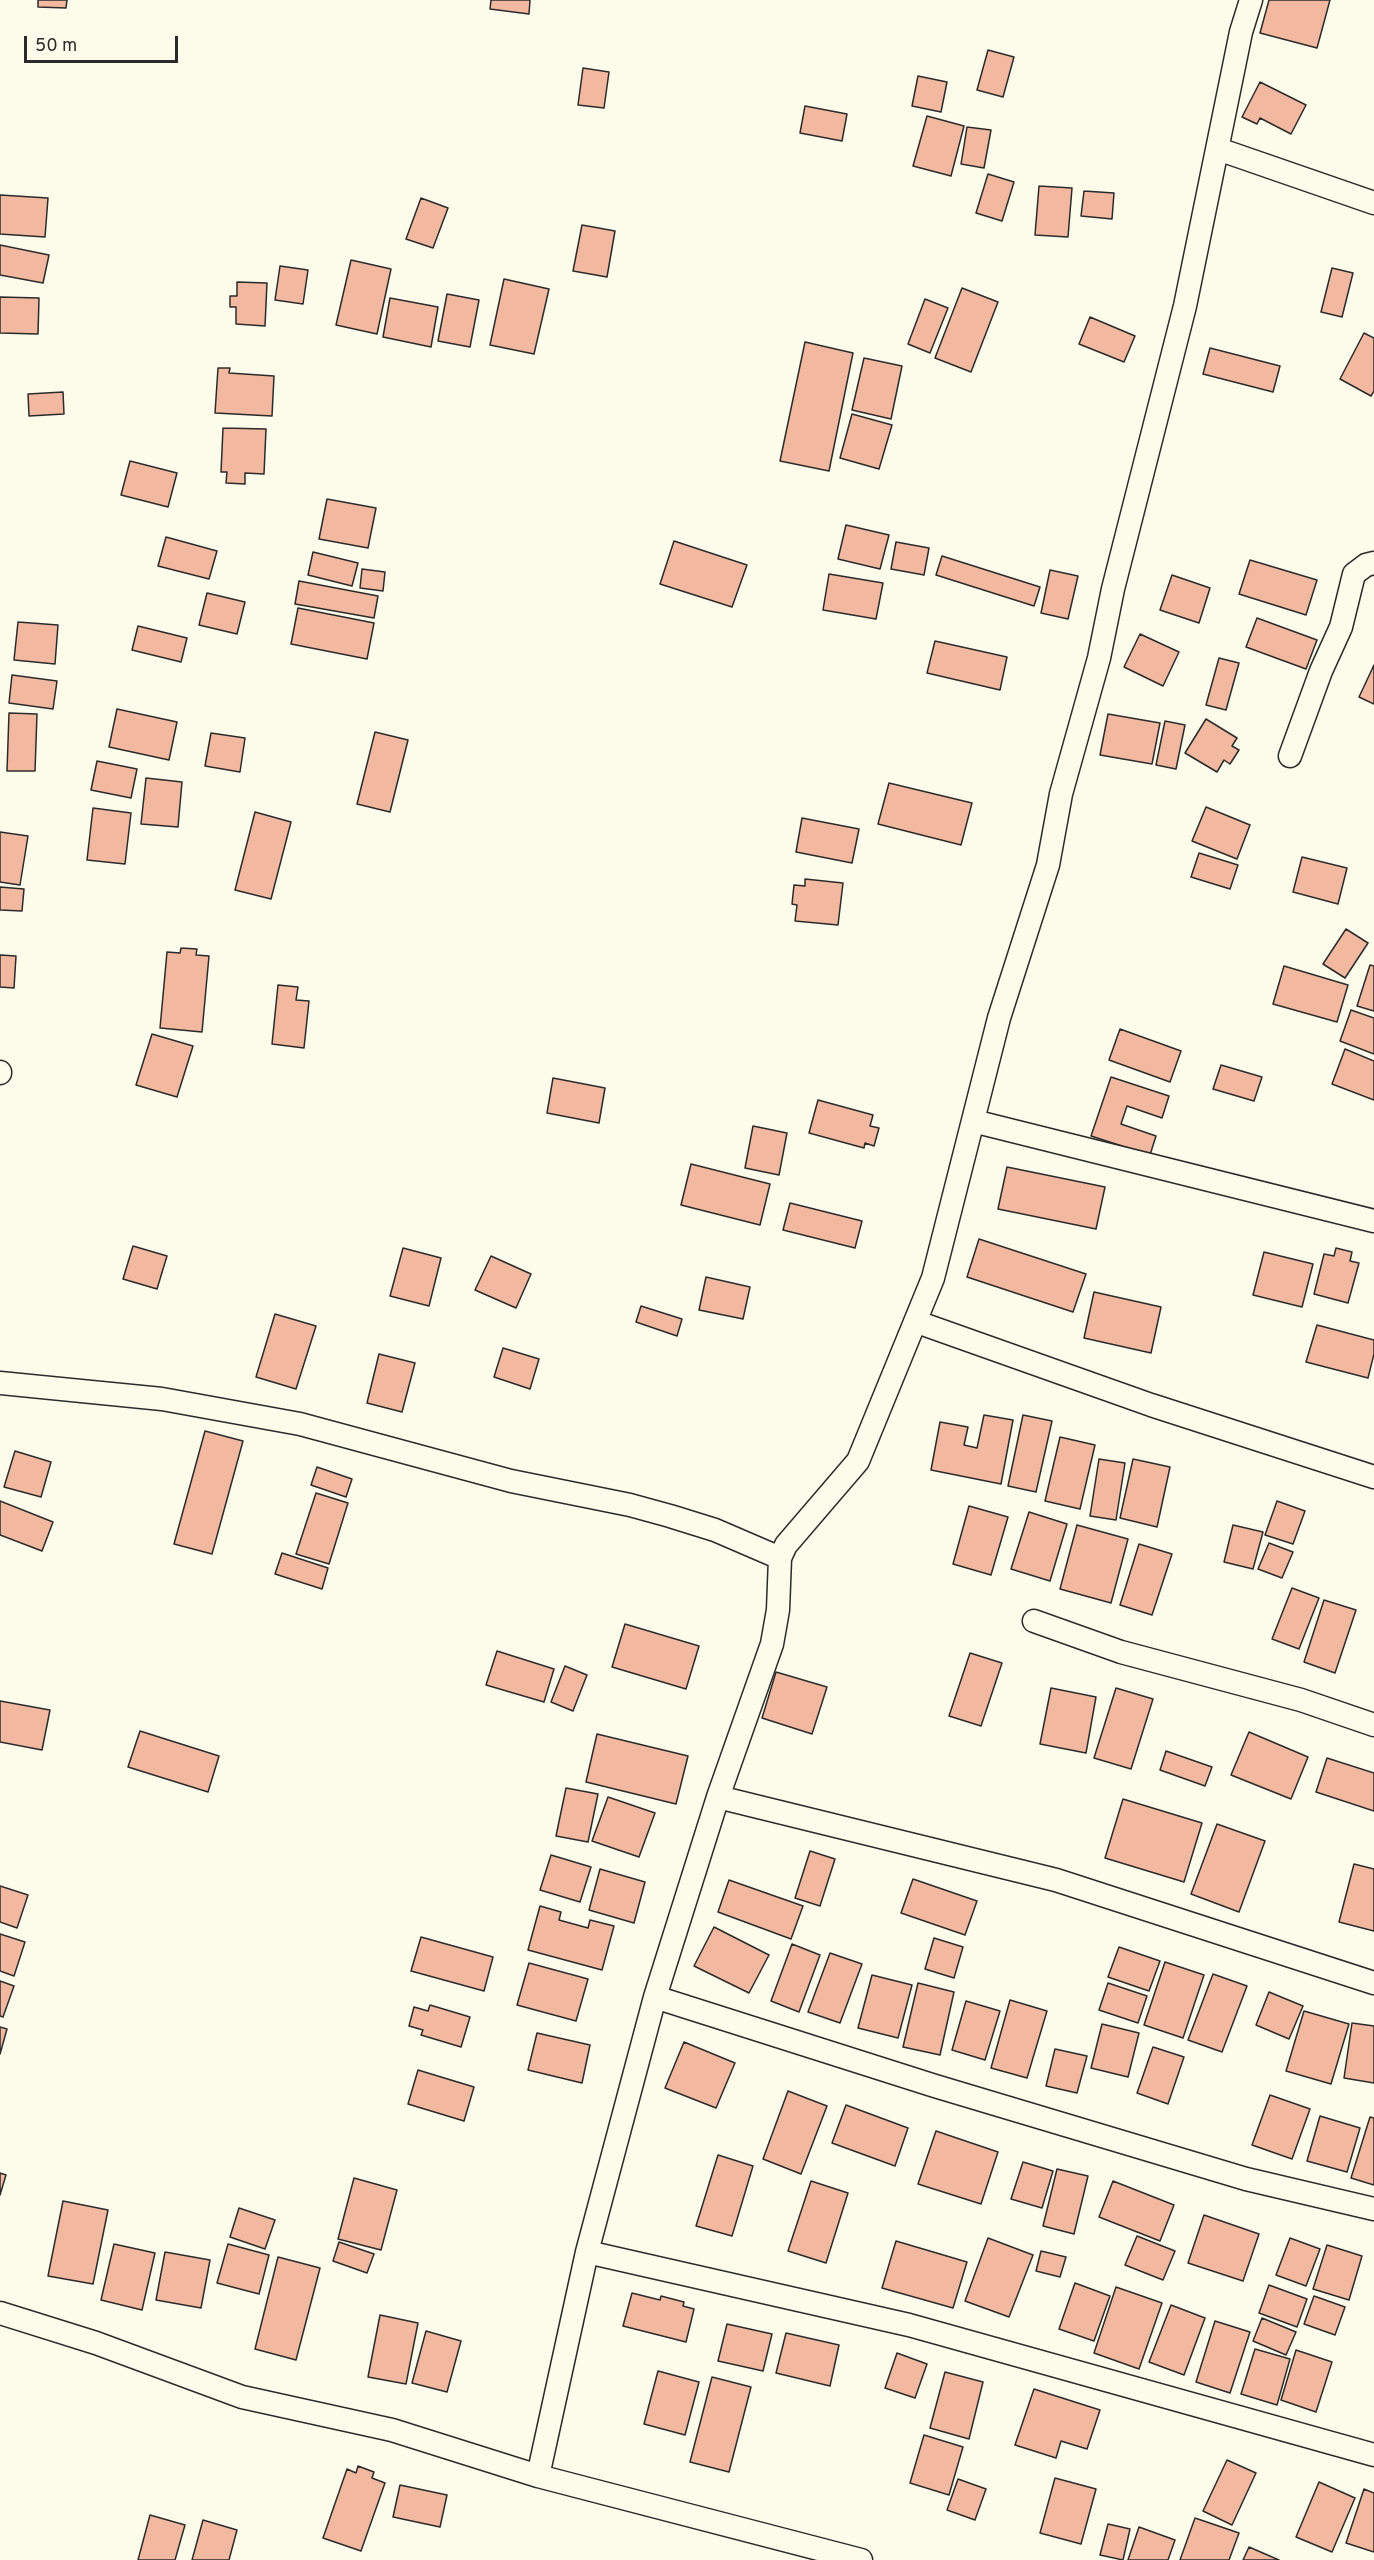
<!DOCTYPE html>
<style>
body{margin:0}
#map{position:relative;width:1374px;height:2560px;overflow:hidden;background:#fdfbea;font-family:Overpass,sans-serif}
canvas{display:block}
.scale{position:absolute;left:24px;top:36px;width:154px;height:27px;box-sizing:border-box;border:3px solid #2b2b2b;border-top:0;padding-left:8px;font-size:18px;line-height:21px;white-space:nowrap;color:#2b2b2b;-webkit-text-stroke:4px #fdfbea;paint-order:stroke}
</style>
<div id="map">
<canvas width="1374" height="2560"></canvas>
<div class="scale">50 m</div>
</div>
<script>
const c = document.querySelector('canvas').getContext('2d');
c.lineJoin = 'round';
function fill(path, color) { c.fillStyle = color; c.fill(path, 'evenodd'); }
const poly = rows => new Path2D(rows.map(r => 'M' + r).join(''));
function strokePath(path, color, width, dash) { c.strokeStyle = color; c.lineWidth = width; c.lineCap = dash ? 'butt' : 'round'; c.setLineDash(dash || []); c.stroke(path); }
const building = poly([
 [38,0,67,0,66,8,38,7,38,0],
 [491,0,530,0,529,14,490,9,491,0],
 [1269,0,1330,0,1317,48,1260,33,1269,0],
 [988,50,1014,57,1003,97,977,90,988,50],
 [583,68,609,72,604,108,578,105,583,68],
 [918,76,947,82,941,112,912,106,918,76],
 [1260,82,1306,105,1291,134,1260,118,1257,124,1242,117,1260,82],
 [805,106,847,114,842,141,800,133,805,106],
 [927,116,964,126,951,176,913,166,927,116],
 [967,127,991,130,984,168,961,164,967,127],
 [988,174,1014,182,1002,221,976,213,988,174],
 [1039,186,1072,188,1068,237,1035,235,1039,186],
 [1084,191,1114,193,1112,219,1081,216,1084,191],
 [0,195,48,198,45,237,0,234,0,195],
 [421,198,448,208,433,248,406,239,421,198],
 [582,225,615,231,607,277,573,271,582,225],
 [0,245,49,255,43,283,0,275,0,245],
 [351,260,391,269,377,334,336,325,351,260],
 [280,266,308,270,303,304,275,300,280,266],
 [1332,268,1353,273,1342,317,1321,312,1332,268],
 [504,279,549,289,534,354,490,345,504,279],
 [237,282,267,283,265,326,236,324,236,307,230,307,230,296,237,296,237,282],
 [962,288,998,302,971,372,935,358,962,288],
 [447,294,479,300,470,347,438,341,447,294],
 [0,297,39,298,38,334,0,333,0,297],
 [390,298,438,307,431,347,383,337,390,298],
 [925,299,948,308,930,353,908,344,925,299],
 [1090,317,1135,336,1124,362,1079,344,1090,317],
 [1364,333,1374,338,1374,391,1371,396,1340,379,1364,333],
 [805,342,853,353,829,471,780,461,805,342],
 [1210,348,1280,366,1273,392,1203,374,1210,348],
 [864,358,902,366,891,419,852,410,864,358],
 [218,368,230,368,229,373,274,376,272,416,215,413,218,368],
 [63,392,64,414,29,416,28,394,63,392],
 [852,414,892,425,879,469,840,458,852,414],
 [223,428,266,429,264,474,245,473,245,484,226,483,227,472,221,472,223,428],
 [130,461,177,473,168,507,121,495,130,461],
 [327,499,376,508,368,548,319,539,327,499],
 [846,525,889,535,880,569,838,559,846,525],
 [166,537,217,551,209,579,158,566,166,537],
 [674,541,747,565,732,607,660,584,674,541],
 [896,542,929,548,924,575,891,569,896,542],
 [313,552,358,563,352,586,308,575,313,552],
 [942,556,1040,587,1034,606,936,575,942,556],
 [1250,560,1317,580,1306,615,1239,594,1250,560],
 [362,569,385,572,383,591,360,588,362,569],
 [1050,570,1078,576,1068,619,1041,613,1050,570],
 [829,574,883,583,876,619,823,610,829,574],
 [1172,575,1210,588,1199,623,1160,610,1172,575],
 [299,581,378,596,374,618,295,604,299,581],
 [207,593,245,602,237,634,199,625,207,593],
 [298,608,374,623,367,659,291,644,298,608],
 [1257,618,1317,640,1306,669,1246,647,1257,618],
 [18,622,58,625,55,664,14,660,18,622],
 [138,626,187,638,181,662,132,650,138,626],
 [1140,634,1179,652,1163,686,1124,667,1140,634],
 [935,641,1007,657,1000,690,927,673,935,641],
 [1219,658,1239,663,1226,710,1206,705,1219,658],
 [1374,665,1374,704,1359,697,1374,665],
 [12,675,57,681,53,709,9,703,12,675],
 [117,709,177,722,169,760,109,747,117,709],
 [9,713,37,714,35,771,7,771,9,713],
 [1108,714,1160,723,1152,764,1100,755,1108,714],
 [1206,719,1237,738,1232,746,1239,750,1230,764,1224,760,1217,772,1185,753,1206,719],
 [1165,721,1185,725,1176,769,1156,765,1165,721],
 [375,732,408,740,390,812,357,804,375,732],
 [211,733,245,738,240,772,205,766,211,733],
 [97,761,137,769,131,798,91,790,97,761],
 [146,778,182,782,178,827,141,824,146,778],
 [889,783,972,803,961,845,878,824,889,783],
 [1206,807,1250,825,1237,859,1192,841,1206,807],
 [93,808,131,813,125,864,87,860,93,808],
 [255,812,291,822,271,899,235,890,255,812],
 [802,818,859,829,852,863,796,852,802,818],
 [0,832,28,836,20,885,0,882,0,832],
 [1199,853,1238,865,1230,889,1191,877,1199,853],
 [1302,857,1347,868,1338,904,1293,892,1302,857],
 [805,879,843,883,838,925,795,921,797,905,792,904,794,885,805,886,805,879],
 [0,887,24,889,22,911,0,910,0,887],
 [1346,929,1368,943,1345,978,1323,964,1346,929],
 [181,948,197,949,196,955,209,956,202,1032,160,1028,167,952,180,953,181,948],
 [0,955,16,956,14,988,0,987,0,955],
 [1370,965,1374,966,1374,1011,1357,1006,1370,965],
 [1284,966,1348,985,1337,1022,1273,1004,1284,966],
 [278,985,298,987,296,1000,309,1001,304,1048,272,1044,278,985],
 [1351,1010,1374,1018,1374,1054,1340,1041,1351,1010],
 [1120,1029,1181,1051,1170,1082,1109,1060,1120,1029],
 [152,1034,193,1046,177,1097,136,1085,152,1034],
 [1345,1049,1374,1061,1374,1100,1332,1084,1345,1049],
 [1221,1065,1262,1077,1254,1101,1213,1089,1221,1065],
 [1111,1077,1169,1096,1162,1118,1127,1106,1121,1124,1156,1136,1150,1155,1091,1136,1111,1077],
 [553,1078,605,1088,599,1123,547,1113,553,1078],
 [818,1100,873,1115,870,1126,879,1128,874,1146,865,1143,864,1148,809,1133,818,1100],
 [753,1126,787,1133,779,1175,745,1168,753,1126],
 [691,1164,770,1184,760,1225,681,1205,691,1164],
 [1007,1167,1105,1187,1096,1229,998,1209,1007,1167],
 [790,1203,862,1221,855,1248,783,1230,790,1203],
 [979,1239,1086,1274,1073,1312,967,1277,979,1239],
 [133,1246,167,1256,157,1289,123,1279,133,1246],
 [403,1248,441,1258,429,1306,390,1296,403,1248],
 [1336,1248,1352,1252,1350,1261,1359,1263,1348,1303,1314,1294,1324,1254,1334,1256,1336,1248],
 [1264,1252,1313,1264,1302,1307,1253,1295,1264,1252],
 [491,1256,531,1274,516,1308,475,1290,491,1256],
 [706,1277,750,1287,743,1319,699,1310,706,1277],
 [1094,1292,1161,1307,1151,1353,1084,1338,1094,1292],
 [641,1306,682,1319,677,1336,636,1322,641,1306],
 [275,1314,316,1326,296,1389,256,1377,275,1314],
 [1317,1325,1374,1340,1374,1354,1368,1378,1306,1362,1317,1325],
 [503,1348,539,1359,530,1389,494,1377,503,1348],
 [379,1354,415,1363,402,1412,367,1403,379,1354],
 [984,1415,1013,1420,1001,1484,931,1470,940,1422,968,1427,964,1445,977,1448,984,1415],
 [1023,1415,1052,1421,1036,1492,1008,1486,1023,1415],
 [205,1431,243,1441,212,1554,174,1544,205,1431],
 [1060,1437,1095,1445,1080,1509,1045,1501,1060,1437],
 [15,1451,51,1462,41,1497,4,1487,15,1451],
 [1099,1459,1125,1463,1116,1520,1090,1516,1099,1459],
 [1133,1459,1170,1467,1157,1527,1120,1518,1133,1459],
 [317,1467,352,1479,346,1497,311,1485,317,1467],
 [316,1493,348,1503,329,1564,296,1554,316,1493],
 [0,1501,53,1522,42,1551,0,1535,0,1501],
 [1277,1501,1305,1511,1293,1544,1265,1535,1277,1501],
 [969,1506,1008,1517,991,1575,953,1564,969,1506],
 [1029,1512,1067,1524,1050,1581,1011,1569,1029,1512],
 [1077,1525,1128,1539,1111,1603,1060,1589,1077,1525],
 [1233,1525,1263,1532,1253,1569,1224,1562,1233,1525],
 [1269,1543,1293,1552,1282,1578,1258,1569,1269,1543],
 [1139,1544,1172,1554,1152,1615,1120,1605,1139,1544],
 [282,1553,328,1568,322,1589,275,1574,282,1553],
 [1292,1588,1319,1598,1299,1649,1272,1639,1292,1588],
 [1324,1600,1356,1610,1335,1673,1304,1662,1324,1600],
 [625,1624,699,1646,686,1689,612,1667,625,1624],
 [497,1651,554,1669,544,1702,486,1685,497,1651],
 [970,1653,1002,1663,981,1726,949,1716,970,1653],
 [565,1666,587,1675,573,1711,551,1702,565,1666],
 [776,1672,827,1687,812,1734,762,1718,776,1672],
 [1051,1688,1096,1697,1086,1753,1040,1744,1051,1688],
 [1116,1688,1153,1699,1131,1769,1094,1758,1116,1688],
 [0,1701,50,1710,42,1750,0,1742,0,1701],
 [140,1731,219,1756,208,1792,128,1767,140,1731],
 [1249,1732,1308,1757,1291,1799,1231,1775,1249,1732],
 [597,1734,688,1756,676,1804,586,1782,597,1734],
 [1166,1751,1212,1767,1205,1786,1160,1770,1166,1751],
 [1327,1758,1374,1773,1374,1811,1316,1792,1327,1758],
 [566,1788,598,1794,588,1842,556,1836,566,1788],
 [608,1797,655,1813,639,1857,592,1841,608,1797],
 [1123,1799,1202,1823,1184,1882,1105,1858,1123,1799],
 [1217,1824,1265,1841,1239,1912,1191,1894,1217,1824],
 [810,1851,835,1859,820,1906,795,1898,810,1851],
 [551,1855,591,1867,580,1902,540,1890,551,1855],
 [1354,1864,1374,1869,1374,1931,1339,1922,1354,1864],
 [600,1869,645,1882,634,1923,589,1910,600,1869],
 [913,1879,977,1901,965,1935,901,1913,913,1879],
 [729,1880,803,1906,791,1939,718,1912,729,1880],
 [0,1886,28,1895,17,1928,0,1922,0,1886],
 [540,1906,561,1912,559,1920,588,1928,590,1920,614,1926,602,1970,528,1950,540,1906],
 [714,1927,769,1955,749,1993,694,1966,714,1927],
 [0,1934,25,1942,14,1976,0,1971,0,1934],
 [421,1937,493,1957,484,1991,411,1971,421,1937],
 [934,1938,963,1947,954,1978,925,1969,934,1938],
 [792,1944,820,1955,799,2012,771,2001,792,1944],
 [1119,1947,1160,1961,1149,1991,1108,1977,1119,1947],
 [830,1953,862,1964,840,2023,808,2012,830,1953],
 [1165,1962,1204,1975,1183,2038,1144,2025,1165,1962],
 [529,1963,588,1979,576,2021,517,2005,529,1963],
 [1213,1974,1247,1986,1222,2052,1188,2040,1213,1974],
 [872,1975,912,1985,898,2038,858,2028,872,1975],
 [0,1981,14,1986,3,2017,0,2016,0,1981],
 [918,1983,954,1992,940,2055,903,2047,918,1983],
 [1108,1983,1147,1996,1138,2023,1099,2010,1108,1983],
 [1269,1992,1303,2006,1289,2039,1256,2025,1269,1992],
 [1010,2000,1047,2011,1027,2078,991,2068,1010,2000],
 [966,2001,1000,2011,985,2060,952,2050,966,2001],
 [430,2005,470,2017,461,2047,421,2035,423,2030,409,2026,414,2007,428,2011,430,2005],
 [1304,2011,1349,2024,1331,2084,1286,2071,1304,2011],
 [1352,2023,1374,2026,1374,2083,1344,2078,1352,2023],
 [1102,2024,1139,2033,1128,2077,1091,2068,1102,2024],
 [0,2027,7,2029,0,2054,0,2027],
 [537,2033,590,2045,582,2083,528,2070,537,2033],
 [684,2042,735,2063,716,2108,665,2088,684,2042],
 [1153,2047,1184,2057,1168,2104,1137,2093,1153,2047],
 [1055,2049,1087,2056,1077,2093,1046,2086,1055,2049],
 [418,2070,474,2087,464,2121,408,2104,418,2070],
 [788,2091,827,2106,801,2174,763,2159,788,2091],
 [1270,2095,1310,2109,1292,2159,1252,2145,1270,2095],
 [846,2105,908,2128,895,2166,832,2143,846,2105],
 [1320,2116,1360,2128,1347,2172,1307,2161,1320,2116],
 [1370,2117,1374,2118,1374,2185,1351,2178,1370,2117],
 [936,2131,998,2152,981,2204,918,2184,936,2131],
 [718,2155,753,2166,732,2236,696,2226,718,2155],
 [1023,2162,1053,2171,1042,2208,1011,2199,1023,2162],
 [1057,2169,1088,2176,1074,2234,1043,2226,1057,2169],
 [0,2173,6,2175,0,2195,0,2173],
 [354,2178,397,2190,381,2250,338,2239,354,2178],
 [811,2181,848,2193,826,2263,788,2251,811,2181],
 [1113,2181,1174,2205,1160,2241,1099,2217,1113,2181],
 [63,2201,108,2210,93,2284,48,2276,63,2201],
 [239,2208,275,2220,265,2249,230,2237,239,2208],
 [1204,2215,1259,2234,1243,2281,1188,2263,1204,2215],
 [1137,2236,1175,2251,1163,2280,1125,2265,1137,2236],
 [988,2238,1033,2255,1009,2317,965,2301,988,2238],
 [1290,2238,1320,2249,1306,2286,1276,2275,1290,2238],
 [896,2241,967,2262,953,2308,882,2288,896,2241],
 [339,2242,374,2254,367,2273,333,2261,339,2242],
 [114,2244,155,2253,142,2310,101,2300,114,2244],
 [228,2244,269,2255,259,2294,217,2283,228,2244],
 [1327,2245,1362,2256,1349,2300,1313,2289,1327,2245],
 [1041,2251,1066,2257,1060,2277,1036,2271,1041,2251],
 [165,2252,210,2260,201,2308,156,2300,165,2252],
 [278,2257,320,2268,296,2360,255,2349,278,2257],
 [1075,2283,1110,2296,1094,2341,1059,2329,1075,2283],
 [1269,2285,1307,2299,1297,2327,1259,2313,1269,2285],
 [1116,2287,1162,2303,1139,2369,1094,2353,1116,2287],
 [632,2293,660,2300,661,2296,684,2302,683,2306,694,2309,686,2342,623,2326,632,2293],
 [1314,2296,1345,2307,1335,2335,1304,2324,1314,2296],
 [1171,2305,1205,2318,1184,2375,1149,2362,1171,2305],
 [380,2315,418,2323,406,2384,368,2377,380,2315],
 [1262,2318,1296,2332,1286,2355,1253,2341,1262,2318],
 [1215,2321,1250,2332,1230,2393,1196,2382,1215,2321],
 [727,2324,772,2334,763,2371,718,2361,727,2324],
 [426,2331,461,2341,447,2392,412,2383,426,2331],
 [786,2333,839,2345,830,2386,776,2373,786,2333],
 [1255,2349,1290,2359,1277,2405,1241,2394,1255,2349],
 [1296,2350,1332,2362,1316,2412,1281,2400,1296,2350],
 [897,2353,927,2364,915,2398,885,2388,897,2353],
 [658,2371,699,2382,685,2435,644,2424,658,2371],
 [945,2372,983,2382,969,2439,930,2428,945,2372],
 [712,2377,751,2387,729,2472,690,2462,712,2377],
 [1034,2389,1100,2410,1087,2449,1061,2441,1056,2458,1015,2445,1034,2389],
 [924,2435,963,2447,949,2495,910,2483,924,2435],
 [1227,2460,1256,2473,1232,2525,1203,2511,1227,2460],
 [358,2466,374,2472,372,2478,385,2483,361,2551,323,2538,347,2469,356,2473,358,2466],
 [1055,2478,1096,2489,1081,2544,1040,2533,1055,2478],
 [958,2479,986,2489,975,2520,947,2510,958,2479],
 [1319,2482,1355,2498,1332,2552,1296,2537,1319,2482],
 [400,2485,447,2495,440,2527,393,2517,400,2485],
 [1364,2489,1374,2493,1374,2552,1346,2543,1364,2489],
 [150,2515,185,2525,175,2560,138,2560,150,2515],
 [1195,2518,1239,2533,1229,2560,1180,2560,1195,2518],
 [203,2520,237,2530,229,2560,192,2560,203,2520],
 [1108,2524,1130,2529,1123,2560,1100,2555,1108,2524],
 [1139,2527,1175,2540,1168,2560,1128,2560,1139,2527],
 [1249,2547,1279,2560,1243,2560,1249,2547]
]);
fill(building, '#f2b8a0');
strokePath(building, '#2b2b2b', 1.5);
const minor = poly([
 [1218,149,1374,203],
 [1290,756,1321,671,1341,627,1354,574,1366,565,1374,563],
 [0,1072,0,1073],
 [973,1121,1374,1221],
 [917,1322,1151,1405,1374,1477],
 [0,1383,162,1399,300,1424,511,1481,630,1505,670,1516,715,1530,780,1558],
 [1034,1621,1121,1652,1301,1700,1374,1725],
 [718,1797,1056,1880,1374,1983],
 [655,1997,935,2086,1246,2179,1374,2209],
 [587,2252,909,2325,1374,2455],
 [0,2313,96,2343,242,2397,392,2430,538,2476,861,2560],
 [538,2476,587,2252,655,1997,718,1797,772,1644,778,1610,780,1558,786,1545,858,1461,933,1278,999,1018,1048,865,1061,794,1099,658,1113,589,1185,306,1241,32,1251,0]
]);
strokePath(minor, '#2b2b2b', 25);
strokePath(minor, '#fdfbea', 22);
</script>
